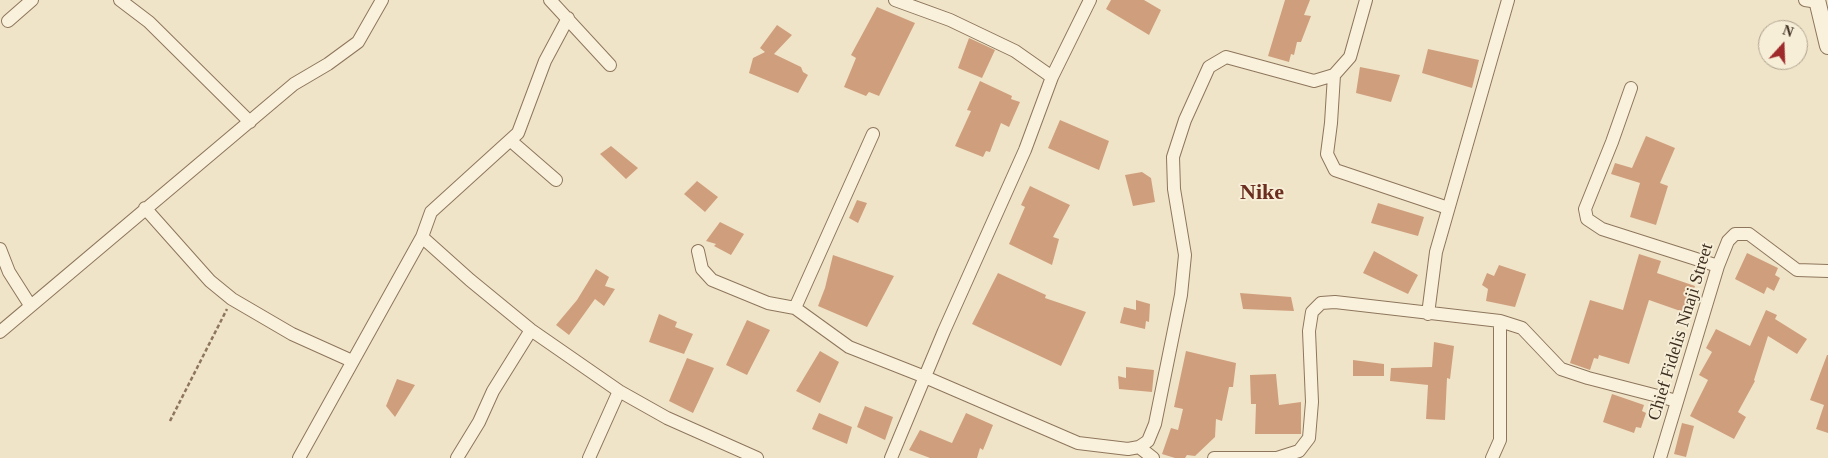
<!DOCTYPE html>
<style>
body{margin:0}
#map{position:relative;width:1828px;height:458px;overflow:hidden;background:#f0e4c8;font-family:Georgia,serif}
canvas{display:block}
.north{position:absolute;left:1758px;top:20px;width:50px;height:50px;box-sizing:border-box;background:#f7eed8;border:1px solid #ada18e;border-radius:50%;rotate:20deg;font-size:14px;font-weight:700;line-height:20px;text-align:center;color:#3d2e20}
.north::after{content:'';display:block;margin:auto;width:18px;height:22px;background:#9e2a2b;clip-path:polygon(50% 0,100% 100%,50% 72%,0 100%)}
</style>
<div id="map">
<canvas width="1828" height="458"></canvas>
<div class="north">N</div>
</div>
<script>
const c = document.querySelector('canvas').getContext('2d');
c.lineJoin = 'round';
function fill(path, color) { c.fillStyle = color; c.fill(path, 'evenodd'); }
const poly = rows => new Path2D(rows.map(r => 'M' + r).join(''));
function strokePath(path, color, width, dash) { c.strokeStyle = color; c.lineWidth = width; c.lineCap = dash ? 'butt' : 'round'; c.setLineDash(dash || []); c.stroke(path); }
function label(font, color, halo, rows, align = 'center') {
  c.font = font + ' Georgia,serif'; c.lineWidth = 4; c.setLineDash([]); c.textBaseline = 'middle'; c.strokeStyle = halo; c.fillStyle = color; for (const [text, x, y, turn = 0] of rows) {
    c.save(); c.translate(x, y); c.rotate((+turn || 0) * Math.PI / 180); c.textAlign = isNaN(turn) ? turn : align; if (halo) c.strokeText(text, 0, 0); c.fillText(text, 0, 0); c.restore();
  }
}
fill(poly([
 [1111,0,1144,0,1161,10,1149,35,1106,9],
 [1285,0,1310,0,1304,15,1311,16,1301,42,1297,42,1294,55,1291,54,1289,62,1268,56],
 [877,7,915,23,879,96,869,92,866,96,844,87,856,58,851,55],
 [777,25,792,35,774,54,801,67,803,72,808,75,798,93,749,73,753,58,765,52,760,48],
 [969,38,995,50,982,78,958,68],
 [1428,49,1479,60,1472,88,1422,73],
 [1360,67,1400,75,1391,102,1356,93],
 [980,81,1012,96,1011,99,1020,102,1009,127,1001,123,990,152,986,151,983,157,955,146,971,111,967,110],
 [1060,120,1109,141,1099,170,1048,148],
 [1646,136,1675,148,1660,183,1668,186,1656,225,1630,217,1640,183,1611,174,1615,163,1632,168],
 [611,146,638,168,626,179,600,154],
 [1142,172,1151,178,1155,202,1133,206,1125,175],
 [697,181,718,197,705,212,684,194],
 [1030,186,1070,205,1053,237,1059,239,1052,265,1009,244,1025,207,1021,205],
 [857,200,867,203,858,223,849,218],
 [1378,203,1424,217,1418,236,1371,223],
 [720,222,744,234,731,255,714,246,716,244,706,241],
 [1374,251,1418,275,1408,294,1363,273],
 [1747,253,1778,268,1775,275,1780,278,1774,291,1767,287,1764,294,1735,279],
 [1639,254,1661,261,1657,273,1695,286,1686,313,1649,300,1629,364,1599,355,1598,359,1594,358,1590,370,1570,363,1590,300,1623,310],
 [833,255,894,276,867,327,818,306,825,288],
 [1499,265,1526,274,1515,307,1486,301,1488,289,1482,285,1487,273,1494,276],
 [596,269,609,277,605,286,615,289,604,306,595,299,569,335,556,325,577,300],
 [998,273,1046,295,1045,298,1086,312,1061,366,972,324],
 [1240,293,1291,297,1294,311,1243,309],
 [1136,300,1150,304,1149,322,1146,321,1145,329,1120,323,1124,307,1136,310],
 [1766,310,1777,315,1775,319,1807,339,1797,354,1768,336,1754,380,1755,381,1738,412,1746,417,1734,439,1690,416,1708,380,1699,375,1712,352,1706,348,1716,329,1750,346],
 [659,314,677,322,675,327,693,334,684,354,649,342],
 [747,320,770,330,747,375,726,365],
 [1434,342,1454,346,1450,379,1447,378,1445,420,1426,419,1428,385,1390,381,1391,368,1432,367],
 [820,351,839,362,820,403,796,391],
 [1186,351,1236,363,1233,387,1229,387,1222,421,1216,419,1215,437,1195,456,1187,455,1185,458,1175,458,1162,454,1171,428,1178,430,1183,409,1174,407],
 [1827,355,1828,355,1828,433,1816,429,1824,405,1810,400],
 [687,358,714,368,693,413,669,401],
 [1353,360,1384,364,1384,376,1353,376],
 [1126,367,1154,370,1152,392,1119,389,1118,376,1126,378],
 [1276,374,1279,405,1301,402,1301,434,1255,434,1256,404,1251,404,1250,375],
 [397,379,415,385,395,417,386,406],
 [1612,394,1644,405,1642,411,1646,413,1641,428,1636,427,1634,433,1603,422],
 [865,406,893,417,885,440,857,427],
 [819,413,852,427,847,444,812,429],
 [966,413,993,425,983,450,980,448,977,458,930,458,909,450,920,430,952,443],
 [1682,423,1694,426,1686,457,1674,454]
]), '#cf9f7d');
const minor = poly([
 [120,0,149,22,250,122],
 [550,0,610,65],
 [895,0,950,20,1015,51,1052,77],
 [1805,0,1818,2],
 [8,21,32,0],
 [1334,75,1331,123,1327,154,1335,170,1448,208],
 [1631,88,1612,142,1585,209,1587,219,1602,229,1718,266],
 [511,141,556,180],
 [145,208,210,281,232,299,292,334,352,361],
 [422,237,470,280,531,330,619,391,667,418,757,458],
 [0,249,9,272,30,305],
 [698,251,702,269,712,280,768,303,795,308,849,347,925,377,1078,443,1128,449,1139,447,1148,441,1155,424,1181,295,1185,255,1174,189,1173,157,1185,120,1209,67,1226,57,1314,81,1334,75,1350,57,1366,0],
 [795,308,873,134],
 [1428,314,1436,252,1508,0],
 [0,332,294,84,328,64,358,42,382,0],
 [1139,447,1153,458],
 [299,458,422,237,431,212,518,133,545,61,568,18],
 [457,458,479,422,493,391,531,330],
 [589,458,619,391],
 [891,458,944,331,1025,150,1052,77,1090,0],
 [1214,458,1277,458,1299,451,1309,438,1312,402,1309,331,1312,312,1321,303,1335,302,1500,321,1522,328,1561,369,1588,378,1677,401],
 [1492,458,1500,440,1500,321],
 [1660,458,1718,266,1728,241,1735,234,1749,234,1797,270,1828,271]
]);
const tertiary = poly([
 [1817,0,1828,46]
]);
strokePath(minor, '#8d765c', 14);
strokePath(tertiary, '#8d765c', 18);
strokePath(poly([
 [170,421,227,309]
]), '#8d765c', 2.5, [4, 2.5]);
strokePath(minor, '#faf1dc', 12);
strokePath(tertiary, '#faf1dc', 16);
label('18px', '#3d2e20', '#f7eed8', [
 ["Chief Fidelis Nnaji Street",1681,332,-73]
]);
label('bold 22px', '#6b2e1e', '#f7eed8', [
 ["Nike",1262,193]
]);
</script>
